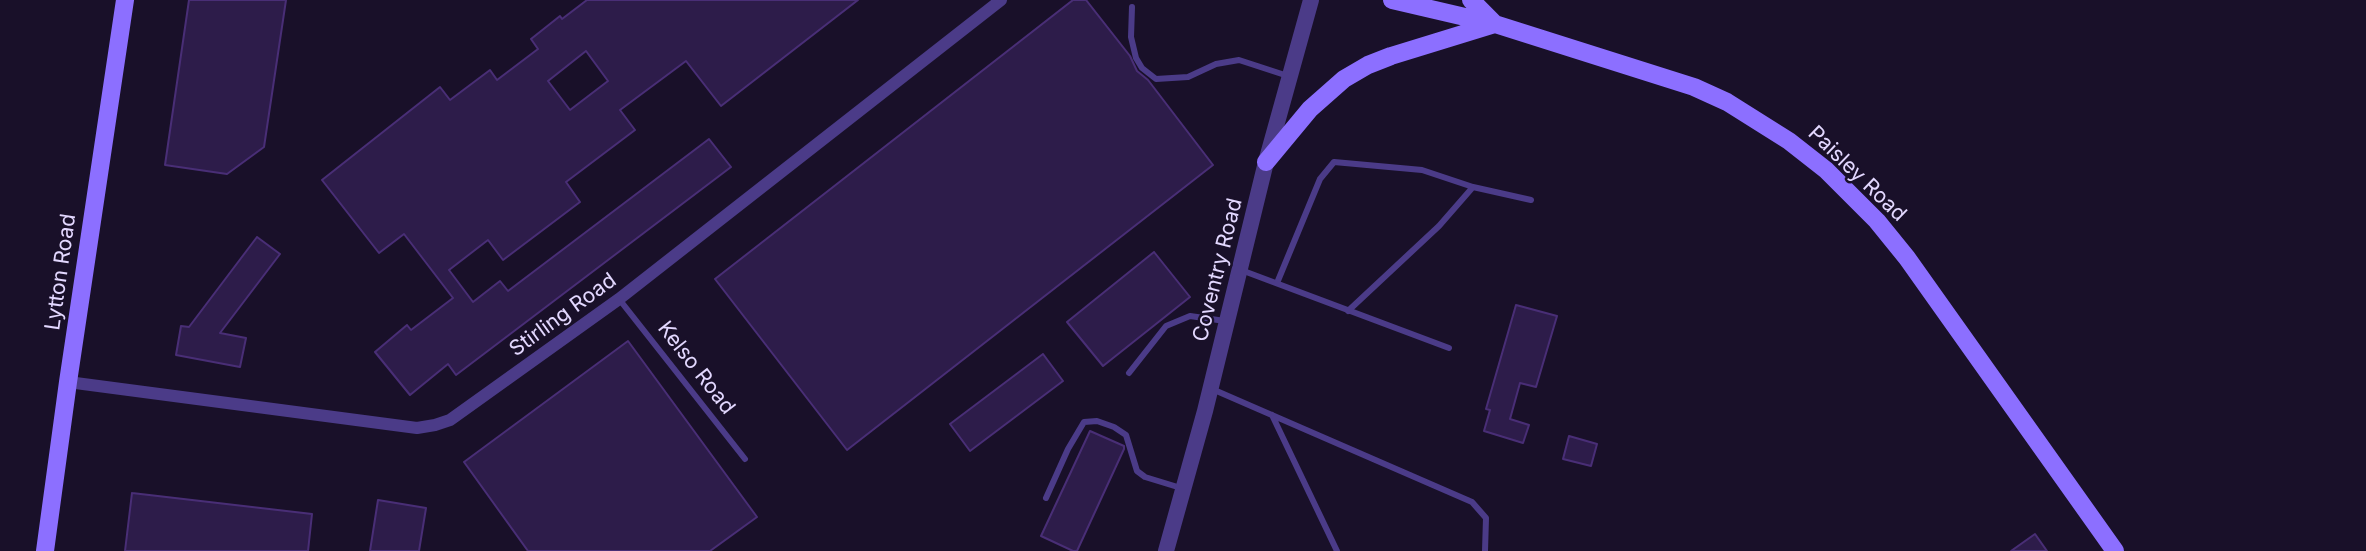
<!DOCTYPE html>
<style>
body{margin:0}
canvas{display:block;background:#191029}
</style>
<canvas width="2366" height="551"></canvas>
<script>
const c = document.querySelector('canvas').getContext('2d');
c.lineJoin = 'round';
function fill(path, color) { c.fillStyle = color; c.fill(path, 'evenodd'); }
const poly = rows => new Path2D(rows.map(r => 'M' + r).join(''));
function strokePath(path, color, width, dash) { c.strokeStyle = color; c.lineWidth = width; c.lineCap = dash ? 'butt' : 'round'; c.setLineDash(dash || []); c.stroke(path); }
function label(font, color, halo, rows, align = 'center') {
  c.font = font + ' Inter,sans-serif'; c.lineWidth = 5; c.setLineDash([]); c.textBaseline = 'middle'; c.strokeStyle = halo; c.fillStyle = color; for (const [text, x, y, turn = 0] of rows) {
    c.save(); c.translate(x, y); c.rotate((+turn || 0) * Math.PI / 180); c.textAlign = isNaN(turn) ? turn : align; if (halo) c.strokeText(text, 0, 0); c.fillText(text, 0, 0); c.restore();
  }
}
const building = poly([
 [189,0,286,0,264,147,227,174,165,165,189,0],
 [587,0,858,0,721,106,686,61,620,110,635,130,566,182,580,202,503,260,488,240,449,270,473,302,500,281,508,291,709,139,731,167,456,375,448,364,410,395,375,352,407,325,411,330,453,298,404,234,379,253,322,180,440,87,450,100,490,70,497,80,538,49,531,39,560,16,562,19,587,0],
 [586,51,608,81,570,110,548,81,586,51],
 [1073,0,1086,0,1130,56,1137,71,1148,80,1213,165,847,450,715,279,1073,0],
 [257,237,280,254,220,333,246,338,240,367,176,355,181,326,189,327,257,237],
 [1154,252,1190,297,1103,366,1067,322,1154,252],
 [1516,305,1557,316,1536,387,1520,383,1510,419,1529,425,1523,443,1484,431,1490,410,1486,409,1516,305],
 [628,341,757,517,710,551,528,551,464,462,628,341],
 [1043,354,1063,381,970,451,950,424,1043,354],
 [1090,431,1124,446,1124,449,1077,551,1073,551,1041,536,1090,431],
 [1569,436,1597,444,1591,466,1563,459,1569,436],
 [132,493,312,514,308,551,125,551,132,493],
 [378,500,426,508,419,551,370,551,378,500],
 [2035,534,2047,551,2011,551,2035,534]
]);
fill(building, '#2d1c4a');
strokePath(building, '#492e76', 2);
strokePath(poly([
 [1132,7,1131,37,1136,58,1142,68,1156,79,1188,77,1216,64,1239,60,1288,76],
 [1241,270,1449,348],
 [1277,283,1320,179,1334,162,1422,170,1473,187],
 [619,299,745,459],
 [1348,311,1439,226,1473,187,1531,200],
 [1129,373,1166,326,1190,316,1225,321],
 [1212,389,1472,502,1486,518,1485,551],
 [1272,415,1337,551],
 [1046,498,1068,449,1084,422,1097,421,1114,427,1126,435,1137,471,1145,477,1181,488]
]), '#4b3b88', 6);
strokePath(poly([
 [68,382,417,428,435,425,450,420,619,299,1001,0]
]), '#4b3b88', 12);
strokePath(poly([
 [1166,551,1205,411,1266,162,1311,0]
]), '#4b3b88', 16);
strokePath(poly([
 [1392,0,1495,24,1694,87,1727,102,1789,141,1826,170,1877,221,1907,258,2115,551],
 [1471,0,1495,24],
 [1266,162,1310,109,1344,79,1368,65,1391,56,1495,24],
 [45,551,68,382,125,0]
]), '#8c6fff', 18);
label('21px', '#e3d8ff', '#191029', [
 ["Paisley Road",1857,174,44],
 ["Coventry Road",1218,270,-76],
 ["Lytton Road",61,272,-82],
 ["Stirling Road",563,315,-36],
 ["Kelso Road",696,368,52]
]);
</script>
